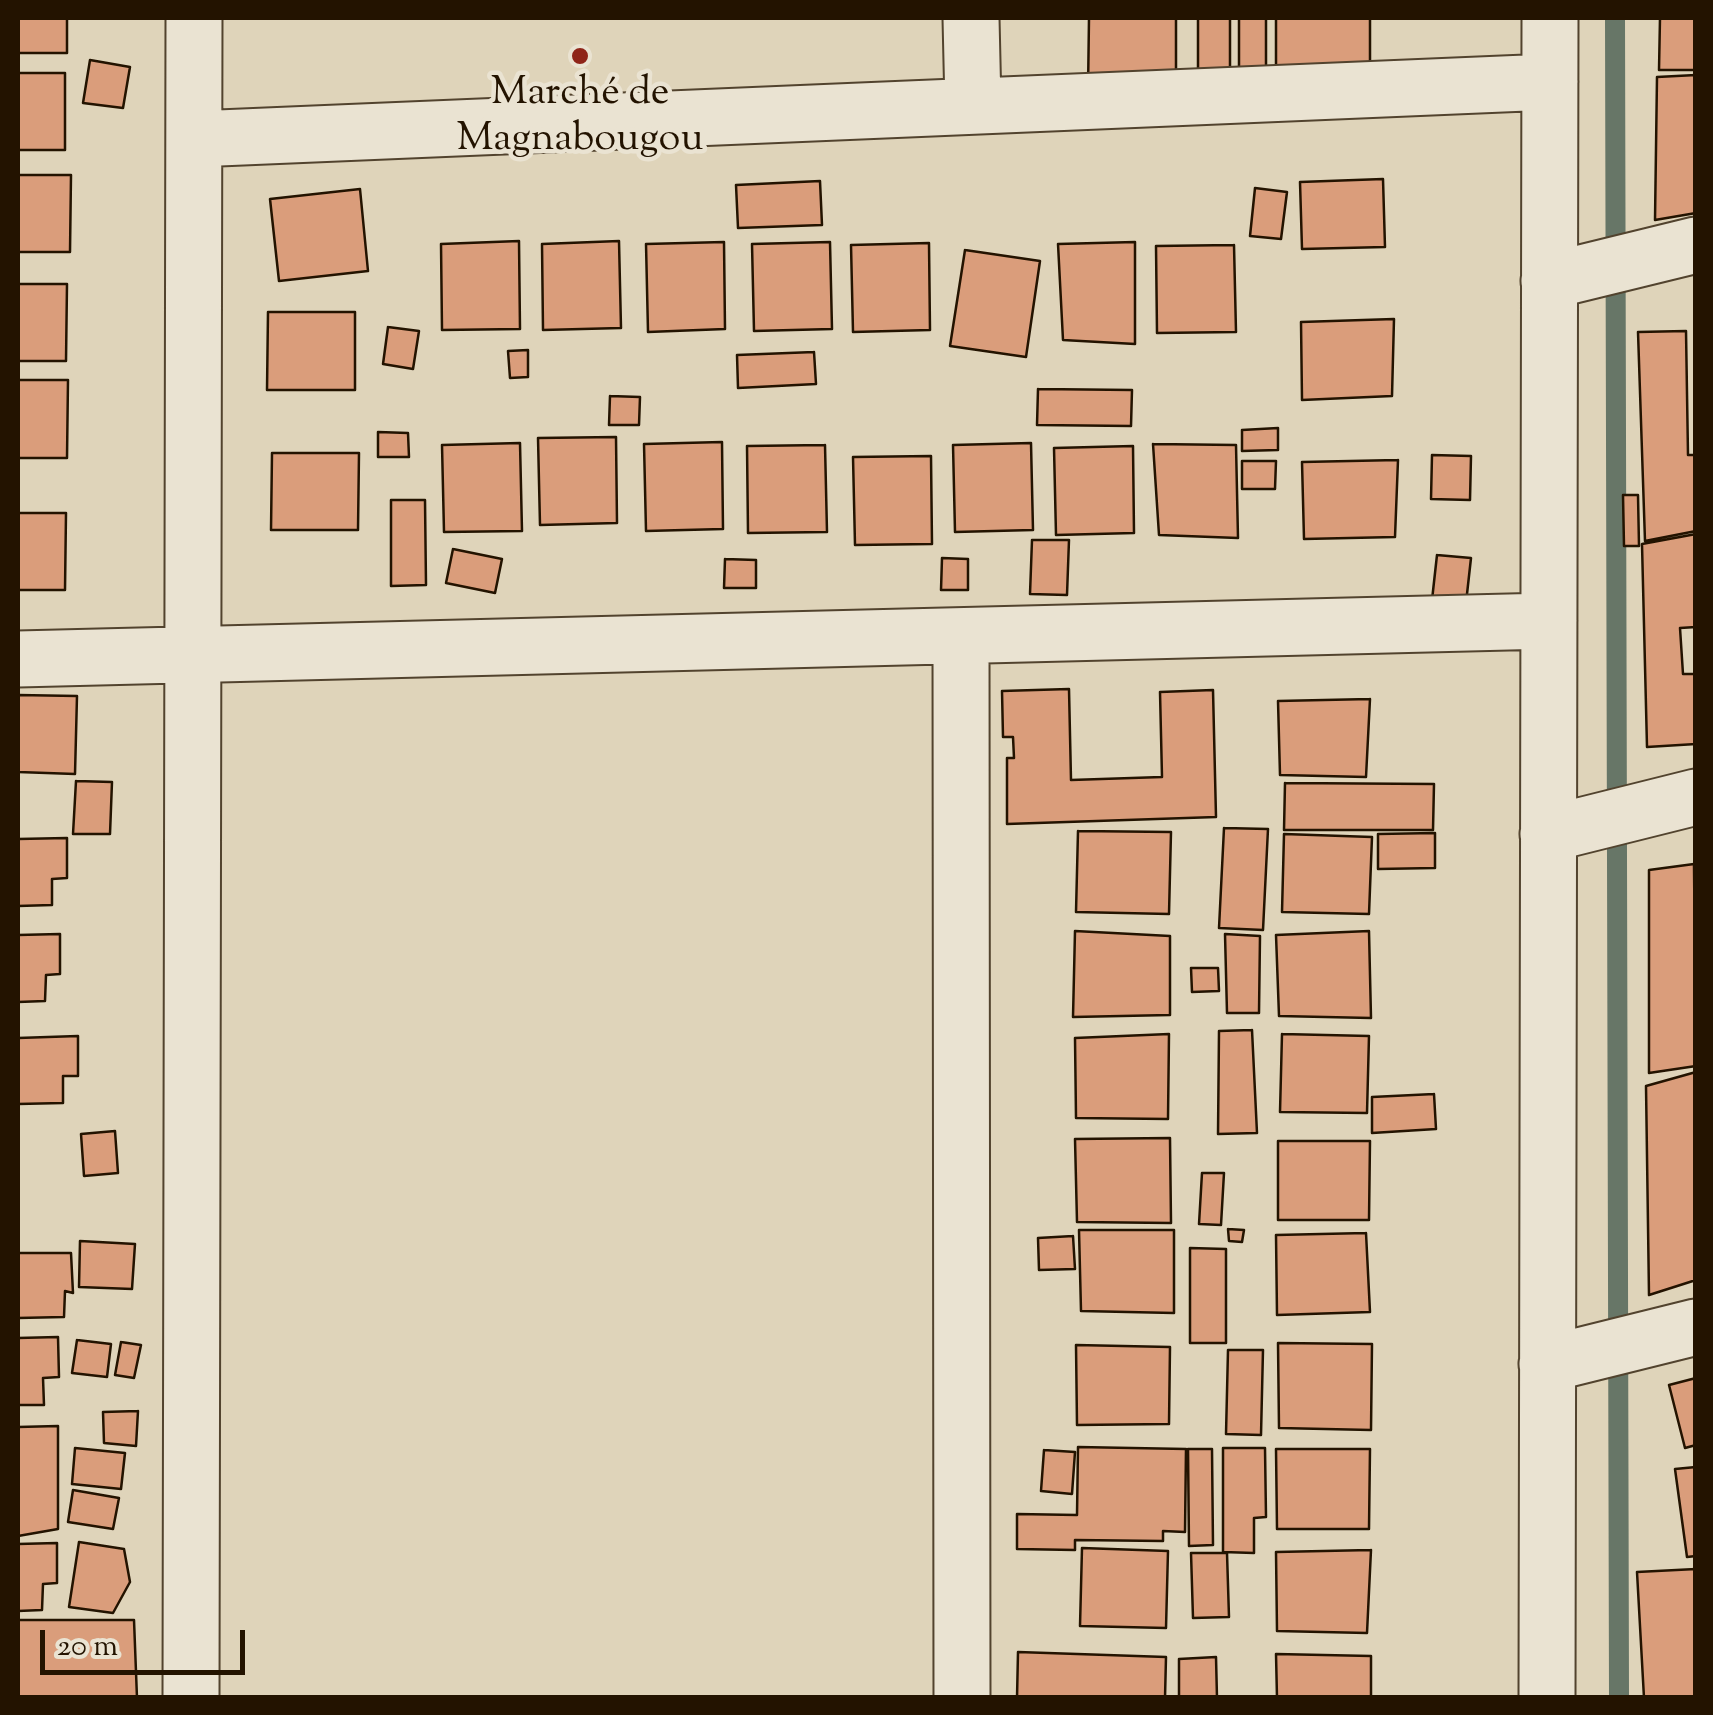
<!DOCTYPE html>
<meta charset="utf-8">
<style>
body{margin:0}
#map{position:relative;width:1713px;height:1715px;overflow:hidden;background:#dfd4ba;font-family:"Sorts Mill Goudy",serif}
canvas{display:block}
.frame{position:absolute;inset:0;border:20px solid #231300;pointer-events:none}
.scale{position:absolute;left:40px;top:1630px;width:205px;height:45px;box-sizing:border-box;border:5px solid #231300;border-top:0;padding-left:12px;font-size:30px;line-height:35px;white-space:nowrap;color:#231300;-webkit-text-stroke:8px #eae3d2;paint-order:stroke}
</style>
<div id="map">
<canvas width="1713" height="1715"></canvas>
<div class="frame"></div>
<div class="scale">20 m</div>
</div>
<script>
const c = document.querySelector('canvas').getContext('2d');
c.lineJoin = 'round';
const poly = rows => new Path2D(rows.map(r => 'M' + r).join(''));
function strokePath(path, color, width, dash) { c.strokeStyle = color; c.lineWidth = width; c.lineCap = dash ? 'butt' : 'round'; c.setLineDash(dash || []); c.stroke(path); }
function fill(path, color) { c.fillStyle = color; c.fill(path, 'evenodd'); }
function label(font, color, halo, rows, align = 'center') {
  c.font = font + ' "Sorts Mill Goudy",serif'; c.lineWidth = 9; c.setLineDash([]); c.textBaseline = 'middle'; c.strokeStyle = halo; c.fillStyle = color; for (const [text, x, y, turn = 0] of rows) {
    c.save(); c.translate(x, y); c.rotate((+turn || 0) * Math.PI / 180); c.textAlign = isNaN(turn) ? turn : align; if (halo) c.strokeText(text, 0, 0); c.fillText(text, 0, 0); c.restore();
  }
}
strokePath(poly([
 [1615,18,1619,1698]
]), '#677667', 20);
const building = poly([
 [18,18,67,18,67,53,18,53,18,18],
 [1089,18,1176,18,1176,92,1088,91,1089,18],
 [1198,18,1230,18,1230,86,1198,87,1198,18],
 [1239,18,1266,18,1266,69,1239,68,1239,18],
 [1276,18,1370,18,1370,78,1276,76,1276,18],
 [1660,18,1696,18,1696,70,1659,70,1660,18],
 [90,60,130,67,123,108,83,103,90,60],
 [18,73,65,73,65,150,18,150,18,73],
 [1696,75,1696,213,1655,220,1657,77,1696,75],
 [18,175,71,175,70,252,18,252,18,175],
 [1383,179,1385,247,1302,249,1300,182,1383,179],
 [820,181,822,225,738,228,736,185,820,181],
 [1255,188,1287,192,1281,239,1250,236,1255,188],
 [360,189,368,271,279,281,270,199,360,189],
 [519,241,520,329,442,330,441,244,519,241],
 [619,241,621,328,543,330,542,244,619,241],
 [724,242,725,329,648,332,646,244,724,242],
 [830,242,832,329,754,331,752,244,830,242],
 [1135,242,1135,344,1063,340,1058,244,1135,242],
 [929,243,930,330,853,332,851,245,929,243],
 [1234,245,1236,332,1157,333,1156,246,1234,245],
 [965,250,1040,261,1026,357,950,346,965,250],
 [18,284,67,284,66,361,18,361,18,284],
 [268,312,355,312,355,390,267,390,268,312],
 [1394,319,1392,396,1302,400,1301,322,1394,319],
 [388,327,419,331,413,369,383,364,388,327],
 [1686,331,1688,455,1696,455,1696,531,1645,541,1638,332,1686,331],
 [528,350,528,377,510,378,508,351,528,350],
 [814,352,816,384,738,388,737,355,814,352],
 [18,380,68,380,67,458,18,458,18,380],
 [1038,389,1132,390,1131,426,1037,425,1038,389],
 [610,396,640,397,639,425,609,425,610,396],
 [1278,428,1278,450,1242,451,1242,430,1278,428],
 [378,432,408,433,409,457,378,457,378,432],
 [616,437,617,523,540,525,538,438,616,437],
 [722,442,723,529,646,531,644,444,722,442],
 [520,443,522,531,444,532,442,445,520,443],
 [1031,443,1033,530,955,532,953,445,1031,443],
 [1153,444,1236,445,1238,538,1159,535,1153,444],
 [825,445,827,532,748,533,747,446,825,445],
 [1133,446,1134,533,1056,535,1054,448,1133,446],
 [272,453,359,453,358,530,271,530,272,453],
 [1432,455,1471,456,1470,500,1431,499,1432,455],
 [931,456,932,544,855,545,853,457,931,456],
 [1398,460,1395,537,1304,539,1302,462,1398,460],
 [1242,461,1276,461,1275,489,1242,489,1242,461],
 [1623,495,1638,495,1639,546,1624,546,1623,495],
 [391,500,425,500,426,585,391,586,391,500],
 [18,513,66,513,65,590,18,590,18,513],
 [1696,534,1696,627,1680,628,1683,674,1696,674,1696,744,1647,747,1642,544,1696,534],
 [1032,540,1069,540,1067,595,1030,594,1032,540],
 [453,549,502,559,495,593,446,583,453,549],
 [1437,555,1471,558,1466,603,1432,600,1437,555],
 [942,558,968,559,968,590,941,590,942,558],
 [725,559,756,560,756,588,724,588,725,559],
 [1069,689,1071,780,1162,777,1160,692,1213,690,1216,817,1007,824,1007,758,1014,758,1013,737,1003,737,1002,691,1069,689],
 [18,695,77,696,75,774,18,772,18,695],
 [1370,699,1366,777,1280,775,1278,701,1370,699],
 [76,781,112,782,110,834,73,834,76,781],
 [1285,783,1434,784,1433,830,1284,830,1285,783],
 [1224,828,1268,829,1263,930,1219,928,1224,828],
 [1078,831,1171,832,1169,914,1076,912,1078,831],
 [1435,833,1435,868,1378,869,1378,834,1435,833],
 [1284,834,1372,837,1369,914,1282,912,1284,834],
 [67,838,67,878,52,879,52,905,18,906,18,839,67,838],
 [1694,864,1696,1066,1649,1073,1649,870,1694,864],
 [1075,931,1170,936,1170,1015,1073,1017,1075,931],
 [1369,931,1371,1018,1279,1016,1276,935,1369,931],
 [60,934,60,974,46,975,45,1001,18,1002,18,935,60,934],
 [1225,934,1260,936,1259,1013,1227,1013,1225,934],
 [1191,968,1218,968,1219,991,1192,992,1191,968],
 [1252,1030,1257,1133,1218,1134,1219,1031,1252,1030],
 [1169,1034,1168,1119,1076,1118,1075,1038,1169,1034],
 [1282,1034,1369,1036,1367,1113,1280,1112,1282,1034],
 [78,1036,78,1076,63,1076,63,1103,18,1104,18,1038,78,1036],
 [1696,1072,1696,1280,1649,1295,1646,1086,1696,1072],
 [1434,1094,1436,1129,1372,1133,1372,1097,1434,1094],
 [115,1131,118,1173,84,1176,81,1134,115,1131],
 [1170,1138,1171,1223,1077,1222,1075,1139,1170,1138],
 [1278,1141,1370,1141,1369,1220,1278,1220,1278,1141],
 [1202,1173,1224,1173,1221,1225,1199,1224,1202,1173],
 [1228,1229,1244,1230,1242,1242,1229,1241,1228,1229],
 [1079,1230,1174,1230,1174,1313,1081,1311,1079,1230],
 [1366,1233,1370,1312,1277,1315,1276,1235,1366,1233],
 [1073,1236,1075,1269,1039,1270,1038,1238,1073,1236],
 [80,1241,135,1244,132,1289,79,1287,80,1241],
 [1190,1248,1226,1249,1226,1343,1190,1343,1190,1248],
 [18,1253,71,1253,73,1293,65,1291,64,1317,18,1318,18,1253],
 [58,1337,59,1377,43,1378,44,1405,18,1405,18,1338,58,1337],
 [77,1340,111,1344,107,1377,72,1373,77,1340],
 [121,1342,141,1345,134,1378,115,1375,121,1342],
 [1278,1343,1372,1344,1371,1430,1279,1428,1278,1343],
 [1076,1345,1170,1347,1169,1424,1077,1425,1076,1345],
 [1228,1350,1263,1350,1261,1435,1226,1434,1228,1350],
 [1696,1378,1696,1445,1685,1448,1669,1385,1696,1378],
 [138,1411,136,1446,104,1443,103,1412,138,1411],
 [58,1426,58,1529,18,1536,18,1427,58,1426],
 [1078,1447,1186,1449,1185,1532,1163,1531,1163,1541,1075,1540,1075,1550,1017,1549,1017,1514,1077,1515,1078,1447],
 [75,1448,125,1453,121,1489,72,1484,75,1448],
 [1223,1448,1265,1448,1266,1517,1254,1518,1254,1553,1223,1552,1223,1448],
 [1188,1449,1212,1449,1213,1545,1189,1546,1188,1449],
 [1276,1449,1370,1449,1369,1529,1277,1529,1276,1449],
 [1044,1450,1075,1452,1072,1494,1041,1491,1044,1450],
 [1696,1467,1696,1556,1687,1557,1675,1469,1696,1467],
 [73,1490,119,1498,113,1529,68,1522,73,1490],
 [79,1542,124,1549,130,1582,113,1613,69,1607,79,1542],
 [57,1543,57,1583,43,1584,42,1610,18,1611,18,1544,57,1543],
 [1082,1548,1168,1551,1166,1628,1080,1626,1082,1548],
 [1371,1550,1367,1633,1277,1631,1276,1552,1371,1550],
 [1191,1553,1227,1553,1229,1617,1193,1618,1191,1553],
 [1696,1569,1696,1698,1644,1698,1637,1572,1696,1569],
 [18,1620,134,1620,137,1698,18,1698,18,1620],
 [1018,1652,1166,1657,1165,1698,1017,1698,1018,1652],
 [1276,1654,1371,1656,1371,1698,1277,1698,1276,1654],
 [1216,1657,1217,1698,1179,1698,1179,1659,1216,1657]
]);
fill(building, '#da9d7b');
strokePath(building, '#231300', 2.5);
const street = poly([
 [971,18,973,106],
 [195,139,1550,82],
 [1549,281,1696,245],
 [961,636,962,1698],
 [18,659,1549,621],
 [1548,834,1696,797],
 [1547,1364,1696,1327],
 [191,1698,194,18],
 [1547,1698,1550,18]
]);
strokePath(street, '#52432e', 59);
strokePath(street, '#eae3d2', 55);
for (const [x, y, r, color] of [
 [580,56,10,"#8f2418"]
]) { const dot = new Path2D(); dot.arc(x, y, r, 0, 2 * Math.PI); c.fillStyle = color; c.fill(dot); strokePath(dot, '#eae3d2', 4); }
label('40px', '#231300', '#eae3d2', [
 ["Marché de",580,96],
 ["Magnabougou",580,142]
]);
</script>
